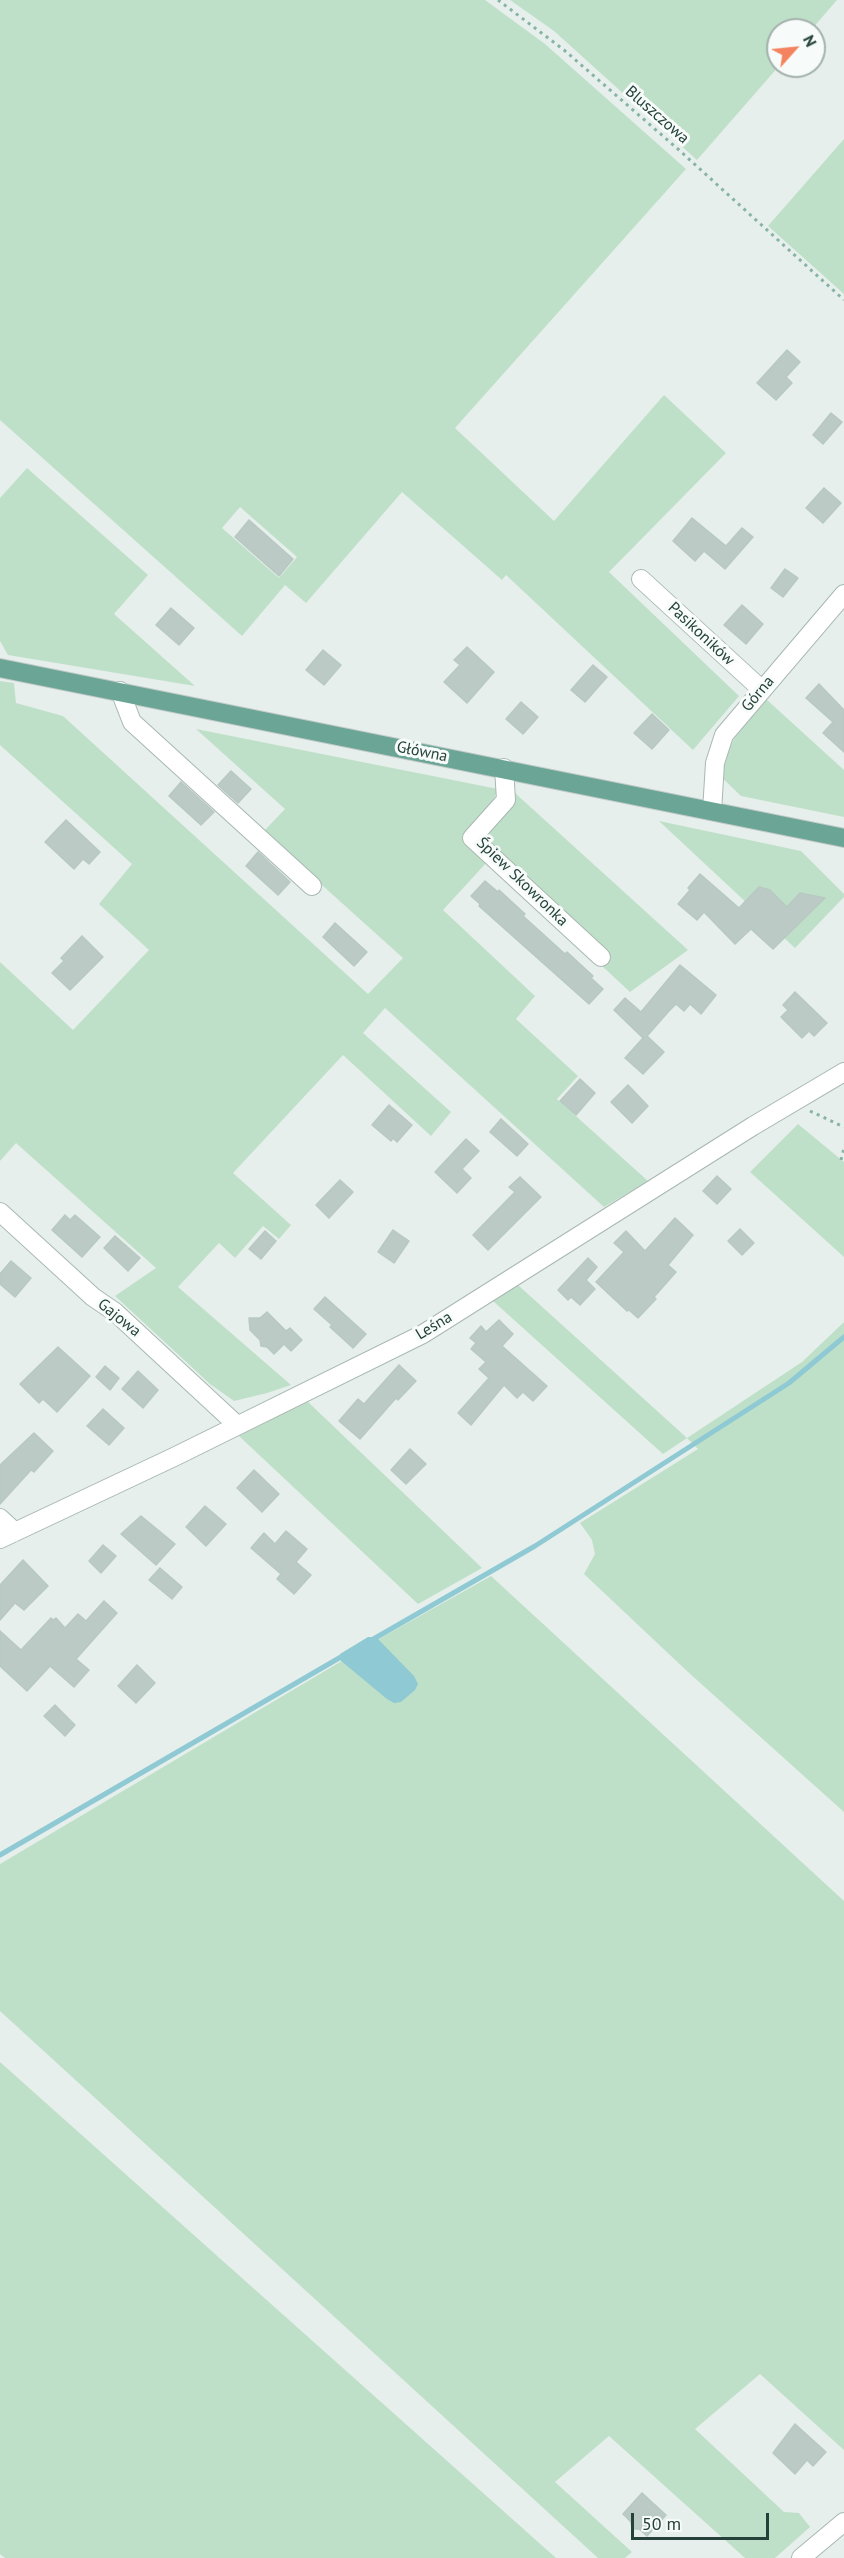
<!DOCTYPE html>
<meta charset="utf-8">
<style>
body{margin:0}
#map{position:relative;width:844px;height:2558px;overflow:hidden;background:#e6efeb;font-family:"PT Sans",sans-serif}
canvas{display:block}
.north{position:absolute;left:766px;top:18px;width:60px;height:60px;box-sizing:border-box;background:#f7fbf9;border:2px solid #a3b1ad;border-radius:50%;rotate:63deg;font-size:16px;font-weight:700;line-height:24px;text-align:center;color:#24423a}
.north::after{content:'';display:block;margin:auto;width:21px;height:27px;background:#f4845f;clip-path:polygon(50% 0,100% 100%,50% 72%,0 100%)}
.scale{position:absolute;left:631px;top:2513px;width:138px;height:27px;box-sizing:border-box;border:3px solid #24423a;border-top:0;padding-left:8px;font-size:18px;line-height:21px;white-space:nowrap;color:#24423a;-webkit-text-stroke:4px #f7fbf9;paint-order:stroke}
</style>
<div id="map">
<canvas width="844" height="2558"></canvas>
<div class="north">N</div>
<div class="scale">50 m</div>
</div>
<script>
const c = document.querySelector('canvas').getContext('2d');
c.lineJoin = 'round';
function fill(path, color) { c.fillStyle = color; c.fill(path, 'evenodd'); }
const poly = rows => new Path2D(rows.map(r => 'M' + r).join(''));
function strokePath(path, color, width, dash) { c.strokeStyle = color; c.lineWidth = width; c.lineCap = dash ? 'butt' : 'round'; c.setLineDash(dash || []); c.stroke(path); }
function label(font, color, halo, rows, align = 'center') {
  c.font = font + ' "PT Sans",sans-serif'; c.lineWidth = 6; c.setLineDash([]); c.textBaseline = 'middle'; c.strokeStyle = halo; c.fillStyle = color; for (const [text, x, y, turn = 0] of rows) {
    c.save(); c.translate(x, y); c.rotate((+turn || 0) * Math.PI / 180); c.textAlign = isNaN(turn) ? turn : align; if (halo) c.strokeText(text, 0, 0); c.fillText(text, 0, 0); c.restore();
  }
}
fill(poly([
 [0,0,485,0,545,44,686,169,455,428,554,521,664,395,726,453,609,572,739,696,693,750,506,575,502,580,402,492,306,603,285,585,242,636,0,420],
 [240,507,297,557,279,578,222,528],
 [510,0,837,0,811,30,778,30,779,66,697,160,554,31],
 [844,139,844,294,768,226],
 [27,468,148,575,114,614,195,686,8,655,0,641,0,498],
 [0,681,14,683,16,703,63,716,368,994,403,958,263,832,285,809,196,729,498,789,492,803,463,838,487,862,443,910,535,996,516,1019,578,1076,557,1099,648,1181,604,1207,385,1008,363,1033,451,1112,431,1136,343,1055,233,1173,291,1225,279,1239,263,1226,235,1258,219,1243,178,1287,291,1385,267,1393,234,1401,210,1384,115,1296,156,1268,16,1143,0,1161,0,962,73,1030,149,950,99,904,132,864,0,745],
 [766,699,844,770,844,817,741,796,717,773,734,739],
 [515,793,688,950,630,992,601,965,490,846,489,833,510,805],
 [659,821,801,851,844,894,844,897,795,948],
 [798,1124,844,1162,844,1257,750,1172],
 [518,1285,687,1438,802,1362,844,1322,844,1812,688,1672,584,1574,595,1554,592,1540,580,1523,698,1449,687,1438,663,1454,493,1301],
 [307,1401,482,1568,418,1604,239,1436],
 [491,1576,844,1901,844,2450,760,2374,695,2429,784,2512,799,2513,810,2527,775,2558,745,2558,609,2436,555,2482,632,2552,625,2558,598,2558,0,2011,0,1864,377,1640],
 [0,2062,215,2254,556,2558,5,2558,0,2554]
]), '#bfe0c8');
fill(poly([
 [368,1637,376,1637,414,1676,418,1684,415,1690,401,1702,394,1703,387,1699,340,1660,340,1654]
]), '#8ec9d4');
strokePath(poly([
 [370,1641,535,1546,789,1383,844,1337],
 [0,1855,346,1654]
]), '#8ec9d4', 5);
const building = poly([
 [787,350,800,362,786,377,792,383,776,400,757,383,787,350],
 [831,413,842,422,823,444,813,435,831,413],
 [824,488,841,503,823,523,806,508,824,488],
 [692,518,726,546,742,528,753,537,725,569,704,551,695,561,673,541,692,518],
 [249,520,293,559,279,576,235,537,249,520],
 [785,569,798,578,783,597,771,588,785,569],
 [742,605,763,624,746,644,724,625,742,605],
 [171,608,194,628,179,645,156,625,171,608],
 [467,647,494,672,467,703,444,682,460,665,454,660,467,647],
 [323,650,341,665,324,685,306,670,323,650],
 [593,665,607,677,585,702,571,690,593,665],
 [819,684,844,710,844,752,823,733,833,722,806,698,819,684],
 [521,702,538,717,523,734,506,719,521,702],
 [652,714,669,730,652,749,634,733,652,714],
 [231,771,251,789,238,803,218,785,231,771],
 [181,782,214,812,201,825,169,796,181,782],
 [66,820,100,852,89,864,83,859,74,869,45,842,66,820],
 [258,852,290,882,278,895,246,866,258,852],
 [700,874,739,908,759,887,770,890,787,907,800,893,825,898,773,949,751,929,735,944,704,912,697,920,678,904,690,890,688,888,700,874],
 [485,881,498,892,499,890,525,914,523,916,565,954,567,952,593,976,591,978,603,989,589,1004,479,906,480,904,471,896,485,881],
 [335,923,367,952,354,966,323,937,335,923],
 [82,936,103,957,70,990,52,973,64,961,61,958,82,936],
 [680,965,716,995,701,1014,690,1004,684,1011,676,1004,669,1011,647,1036,664,1052,643,1074,625,1058,643,1038,614,1010,625,998,641,1012,680,965],
 [795,992,827,1023,814,1036,809,1031,802,1038,781,1017,788,1010,783,1005,795,992],
 [580,1079,595,1093,576,1115,560,1101,580,1079],
 [628,1085,648,1106,632,1123,611,1102,628,1085],
 [389,1105,412,1125,397,1142,393,1138,391,1141,372,1125,389,1105],
 [501,1119,528,1144,517,1156,490,1132,501,1119],
 [466,1139,479,1151,462,1169,471,1178,457,1193,435,1172,466,1139],
 [717,1176,731,1189,717,1204,703,1191,717,1176],
 [520,1177,541,1197,488,1250,473,1235,515,1192,509,1187,520,1177],
 [340,1180,353,1192,329,1218,316,1205,340,1180],
 [65,1215,70,1220,75,1215,100,1237,82,1257,52,1230,65,1215],
 [675,1218,693,1235,668,1265,676,1272,654,1297,656,1299,638,1318,629,1310,627,1311,596,1282,624,1252,614,1243,626,1231,645,1251,675,1218],
 [740,1229,754,1243,742,1255,728,1241,740,1229],
 [393,1230,409,1241,394,1263,378,1252,393,1230],
 [265,1231,276,1241,261,1259,249,1249,265,1231],
 [115,1236,140,1258,128,1271,104,1248,115,1236],
 [588,1258,597,1267,586,1280,595,1289,580,1305,571,1297,568,1300,558,1290,588,1258],
 [11,1261,31,1278,15,1297,0,1284,0,1274,11,1261],
 [325,1297,366,1334,353,1348,330,1327,332,1325,314,1309,325,1297],
 [267,1312,286,1331,290,1328,302,1340,291,1351,284,1344,274,1354,267,1347,261,1346,260,1340,250,1330,249,1318,260,1318,267,1312],
 [499,1320,513,1334,502,1346,547,1386,533,1401,523,1392,517,1398,504,1385,471,1425,458,1413,489,1378,479,1369,486,1362,471,1349,476,1343,470,1338,481,1326,486,1332,499,1320],
 [58,1347,90,1376,57,1412,43,1399,39,1403,20,1384,58,1347],
 [399,1365,416,1381,398,1400,396,1398,360,1439,339,1421,358,1399,364,1404,399,1365],
 [105,1366,119,1378,110,1390,96,1377,105,1366],
 [138,1371,158,1390,143,1408,122,1389,138,1371],
 [103,1409,124,1428,109,1445,87,1426,103,1409],
 [34,1433,53,1451,34,1472,31,1470,0,1504,0,1465,34,1433],
 [410,1449,426,1464,406,1484,391,1470,410,1449],
 [254,1470,279,1494,262,1512,237,1488,254,1470],
 [205,1506,226,1524,206,1546,186,1527,205,1506],
 [141,1516,175,1544,156,1565,121,1534,141,1516],
 [286,1531,307,1549,296,1562,311,1575,294,1594,277,1579,281,1574,251,1548,264,1533,275,1544,286,1531],
 [103,1545,116,1556,101,1573,89,1561,103,1545],
 [23,1560,48,1586,24,1610,15,1603,0,1620,0,1585,23,1560],
 [160,1568,182,1587,172,1599,149,1580,160,1568],
 [104,1601,117,1613,76,1659,89,1670,74,1687,50,1666,27,1691,0,1666,0,1631,21,1650,51,1618,53,1620,56,1618,65,1628,78,1614,86,1621,104,1601],
 [137,1665,155,1683,136,1703,118,1686,137,1665],
 [55,1705,75,1725,65,1736,44,1716,55,1705],
 [795,2424,826,2452,813,2466,807,2460,795,2474,773,2453,795,2424],
 [642,2493,666,2515,647,2536,639,2529,632,2529,631,2522,623,2514,642,2493]
]);
fill(building, '#bbcac4');
strokePath(building, '#b8c9c2', 1.5);
const minor = poly([
 [641,579,761,689],
 [120,691,132,722,312,886],
 [504,768,506,800,472,838,601,957],
 [712,811,715,763,724,735,844,594],
 [0,1212,93,1297,115,1312,237,1425],
 [0,1518,15,1532],
 [0,1539,174,1457,423,1334,753,1126,844,1072],
 [801,2558,844,2522]
]);
const major = poly([
 [0,668,844,838]
]);
strokePath(minor, '#a8b8b2', 20);
strokePath(major, '#c2cac8', 20);
strokePath(poly([
 [498,0,564,50,679,150,844,300],
 [810,1111,844,1127],
 [841,1160,844,1148]
]), '#86b3a5', 3, [3, 4.5]);
strokePath(minor, '#fff', 18);
strokePath(major, '#6aa596', 18);
label('16px', '#24423a', '#f7fbf9', [
 ["Bluszczowa",657,115,41],
 ["Pasikoników",701,634,43],
 ["Górna",758,694,-50],
 ["Główna",422,752,11],
 ["Śpiew Skowronka",522,882,44],
 ["Gajowa",119,1318,39],
 ["Leśna",434,1326,-31]
]);
</script>
